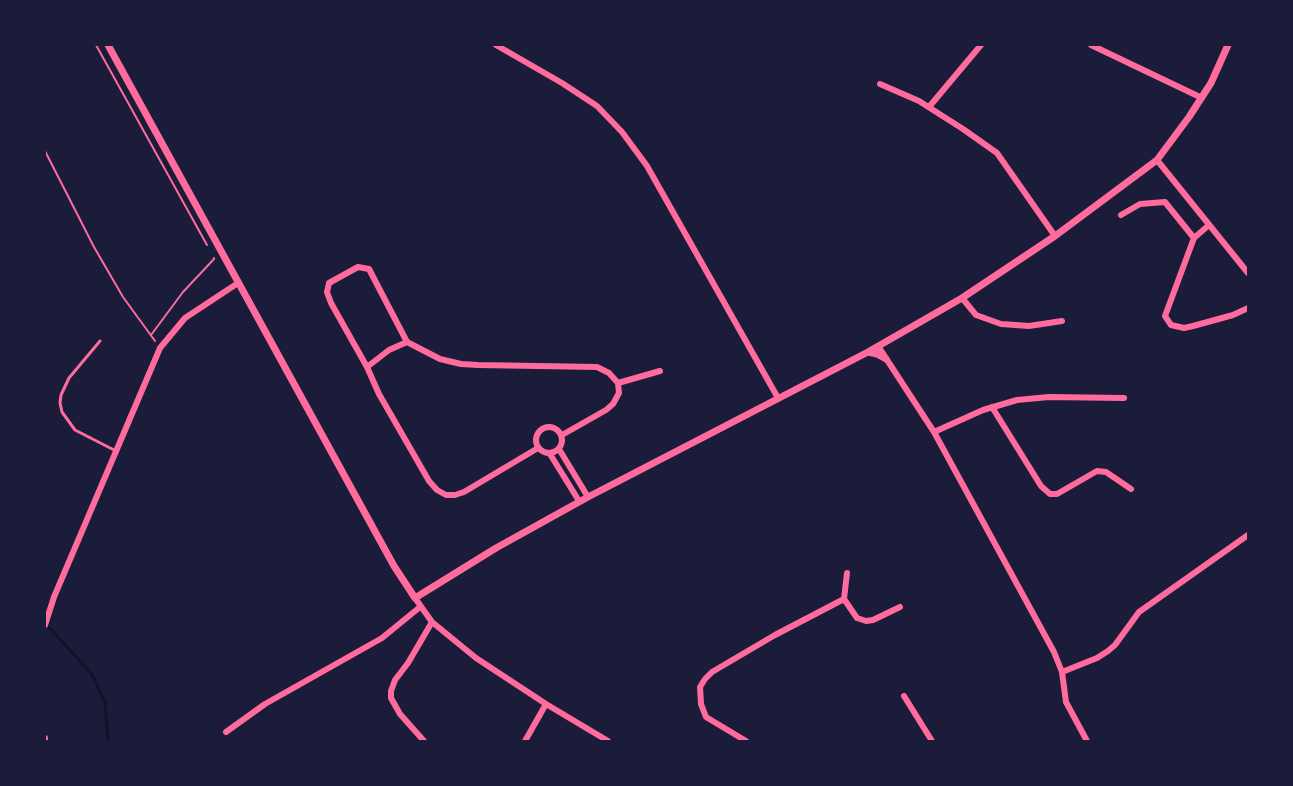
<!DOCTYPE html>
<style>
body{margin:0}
#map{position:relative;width:1293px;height:786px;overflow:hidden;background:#1b1b3a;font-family:Mulish,sans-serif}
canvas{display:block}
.frame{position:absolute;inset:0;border:46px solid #1b1b3a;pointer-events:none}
</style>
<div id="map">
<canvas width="1293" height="786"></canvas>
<div class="frame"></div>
</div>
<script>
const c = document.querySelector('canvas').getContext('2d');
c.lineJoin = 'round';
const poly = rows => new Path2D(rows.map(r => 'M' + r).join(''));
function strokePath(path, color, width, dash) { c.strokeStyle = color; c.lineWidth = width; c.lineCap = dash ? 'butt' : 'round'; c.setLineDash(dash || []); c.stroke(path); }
strokePath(poly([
 [46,624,92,674,105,702,108,741]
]), '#12122b', 3);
strokePath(poly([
 [96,45,207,245],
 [45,151,94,247,123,297,155,341],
 [151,335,183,292,214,259,214,258]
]), '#ff6b9d', 2);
strokePath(poly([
 [100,341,69,378,61,395,60,403,62,412,75,430,116,451]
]), '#ff6b9d', 3);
strokePath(poly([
 [496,45,562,83,597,106,622,132,647,166,778,398],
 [1091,45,1202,98],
 [880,84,919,101,963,129,997,153,1055,236],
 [929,107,981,45],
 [1157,160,1248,273],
 [1121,215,1140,204,1165,202,1194,238,1165,316,1171,325,1184,328,1193,326,1233,315,1248,308],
 [1194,238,1209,225],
 [962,298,976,315,1001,324,1029,326,1062,321],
 [878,346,934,432,1054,652,1062,672,1066,702,1087,741],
 [367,367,389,350,407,342],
 [618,383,660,371],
 [992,407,1041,486,1050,494,1057,494,1097,471,1106,472,1131,489],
 '536 440a13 13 0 1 1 26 0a13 13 0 1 1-26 0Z',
 [934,432,983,410,1017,400,1049,397,1124,398],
 [538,448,464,492,455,495,446,495,437,490,429,481,379,394,367,367,331,303,327,292,329,283,358,267,369,269,407,342,440,359,461,364,478,365,597,367,609,373,618,383,619,393,613,404,606,410,562,435],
 [559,449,588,497],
 [550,454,579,501],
 [847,573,844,599,857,618,866,621,873,620,900,607],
 [415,598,432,622,476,658,546,704,608,741],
 [45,625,54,597,160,348,185,318,238,283],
 [1062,672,1097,658,1108,651,1115,645,1139,612,1248,535],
 [904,696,932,741],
 [226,732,265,704,382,638,420,607],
 [45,738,45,741],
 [424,741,400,714,391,698,391,691,395,680,408,663,432,622],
 [525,741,546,704],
 [746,741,706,717,701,704,700,687,705,679,712,672,775,635,844,599]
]), '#ff6b9d', 6);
strokePath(poly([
 [108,45,394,566,415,598,496,548,588,497,868,352,962,298,1055,236,1157,160,1189,117,1211,83,1228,45],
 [868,352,877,354,886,359]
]), '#ff6b9d', 7);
</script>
